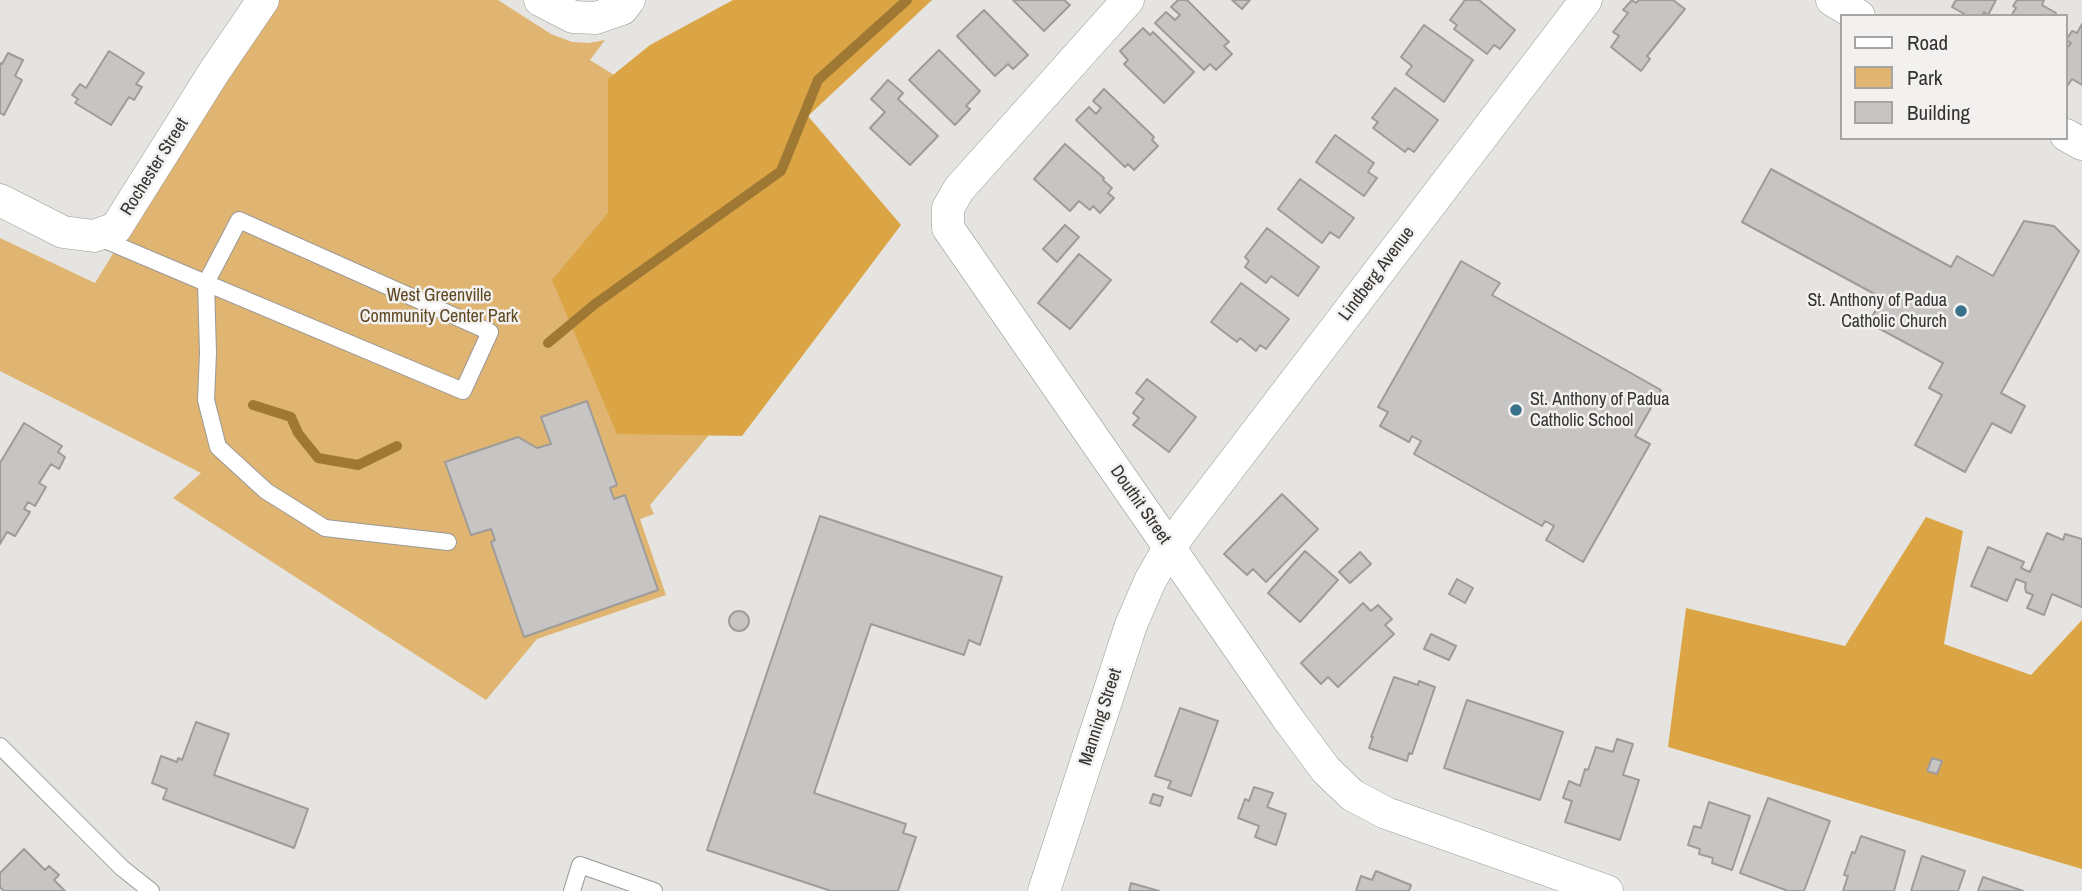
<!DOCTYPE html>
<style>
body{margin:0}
#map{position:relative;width:2082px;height:891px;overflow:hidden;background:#e6e4e1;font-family:"Archivo Narrow",sans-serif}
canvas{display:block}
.legend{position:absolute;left:1840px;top:14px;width:228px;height:126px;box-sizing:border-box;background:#f3f1ef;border:2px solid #a7a5a4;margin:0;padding:9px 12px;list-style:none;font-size:21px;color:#353433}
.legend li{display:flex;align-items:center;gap:14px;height:35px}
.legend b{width:35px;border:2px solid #a7a5a4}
</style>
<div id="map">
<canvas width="2082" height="891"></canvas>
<ul class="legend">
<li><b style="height:9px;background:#fff"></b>Road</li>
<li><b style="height:19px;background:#e0b571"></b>Park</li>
<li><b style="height:19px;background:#c7c5c3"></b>Building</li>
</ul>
</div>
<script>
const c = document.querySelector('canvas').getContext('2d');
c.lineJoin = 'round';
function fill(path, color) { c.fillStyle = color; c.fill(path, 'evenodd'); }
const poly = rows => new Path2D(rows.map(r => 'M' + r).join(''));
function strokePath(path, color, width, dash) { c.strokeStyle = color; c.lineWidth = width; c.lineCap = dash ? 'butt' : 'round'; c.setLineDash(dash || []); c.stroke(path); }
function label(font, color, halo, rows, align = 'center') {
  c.font = font + ' "Archivo Narrow",sans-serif'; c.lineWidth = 5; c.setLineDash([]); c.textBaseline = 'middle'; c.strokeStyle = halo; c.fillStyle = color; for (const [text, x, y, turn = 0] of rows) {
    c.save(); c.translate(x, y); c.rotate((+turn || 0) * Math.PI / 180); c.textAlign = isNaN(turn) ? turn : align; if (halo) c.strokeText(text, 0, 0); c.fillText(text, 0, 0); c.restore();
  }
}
fill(poly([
 [276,0,498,0,551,34,572,42,589,43,605,40,590,60,876,237,650,505,654,514,640,519,666,595,537,639,486,700,173,498,201,473,0,371,0,238,95,283,173,156]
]), '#e0b571');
fill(poly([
 [733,0,932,0,808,116,901,225,742,436,617,434,552,280,608,213,608,79,650,45],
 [1926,517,1963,531,1944,644,2031,675,2082,620,2082,869,1668,747,1686,608,1845,646]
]), '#dba546');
strokePath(poly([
 [548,343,595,304,781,171,818,80,907,0],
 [253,405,291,417,298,433,318,458,358,465,397,446]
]), '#9f7934', 10);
const building = poly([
 [1013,0,1064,0,1070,5,1044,31,1013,0],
 [1178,0,1187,0,1229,42,1224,46,1232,54,1216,70,1210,64,1204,70,1155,23,1166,12,1175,20,1180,15,1171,7,1178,0],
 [1232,0,1250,0,1242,9,1232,0],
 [1465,0,1479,0,1515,30,1500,49,1494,45,1487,54,1454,29,1457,25,1450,20,1465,0],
 [1632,0,1636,3,1639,0,1673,0,1685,9,1647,56,1650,59,1641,71,1611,47,1619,36,1613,32,1628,13,1623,10,1632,0],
 [1956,0,1996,0,1988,15,1984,12,1982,16,1968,16,1952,7,1956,0],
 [2017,0,2044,0,2042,5,2056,13,2055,16,2011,16,2016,8,2013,6,2017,0],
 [984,10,1028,55,1013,69,1008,64,995,76,957,36,984,10],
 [2082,24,2082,85,2072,79,2068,85,2066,84,2066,49,2071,43,2066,40,2072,31,2077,33,2082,24],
 [1424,25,1473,60,1444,102,1406,74,1412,66,1401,57,1424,25],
 [1143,28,1150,35,1153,32,1194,72,1164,103,1124,64,1128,60,1120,51,1143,28],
 [939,50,980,91,966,106,970,109,955,125,909,80,939,50],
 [109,51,144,73,136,84,142,87,134,100,129,97,111,125,75,103,78,99,72,95,80,84,86,88,109,51],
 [8,53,23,60,15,76,22,80,4,115,0,113,0,63,2,64,8,53],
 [888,80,903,93,898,99,938,136,910,165,870,128,885,112,871,99,888,80],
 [1395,88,1438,120,1414,152,1408,148,1405,152,1373,128,1378,122,1372,118,1395,88],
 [1104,89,1154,137,1152,140,1158,146,1134,170,1128,164,1125,167,1076,120,1089,107,1096,114,1101,108,1093,101,1104,89],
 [1335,135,1374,163,1368,172,1377,178,1364,196,1316,162,1335,135],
 [1065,144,1104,178,1103,180,1112,188,1108,193,1114,198,1100,213,1093,206,1090,210,1079,201,1070,211,1034,179,1065,144],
 [1771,169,1951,267,1957,256,1993,276,2024,221,2054,226,2079,251,2001,393,2025,406,2011,433,1992,423,1965,472,1915,445,1942,395,1929,388,1943,363,1869,323,1882,298,1742,222,1771,169],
 [1300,179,1354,218,1339,238,1330,232,1322,243,1278,209,1300,179],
 [1065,225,1079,237,1057,262,1043,249,1065,225],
 [1267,228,1319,267,1298,296,1271,276,1266,283,1245,267,1249,261,1245,257,1267,228],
 [1079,254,1111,280,1070,329,1038,303,1079,254],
 [1461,261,1500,283,1492,295,1661,390,1635,436,1650,444,1583,562,1546,540,1554,526,1545,521,1542,526,1414,454,1421,441,1412,436,1409,442,1380,426,1388,412,1378,407,1461,261],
 [1241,283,1289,319,1266,349,1260,345,1256,351,1240,338,1237,342,1211,322,1241,283],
 [1147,379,1196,417,1169,452,1133,425,1139,418,1133,413,1144,399,1136,393,1147,379],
 [587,401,617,485,610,488,614,499,625,495,658,590,524,637,491,542,495,540,491,529,471,535,445,462,518,437,537,448,551,444,541,417,587,401],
 [24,423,62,446,58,452,65,457,59,469,51,464,39,483,46,487,35,506,28,502,24,509,30,512,15,536,7,532,0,544,0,463,24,423],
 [1282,494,1318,529,1266,582,1253,569,1247,575,1224,554,1282,494],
 [820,516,1002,577,980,645,969,640,964,655,871,624,814,793,906,824,903,833,916,837,898,891,831,891,707,850,820,516],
 [2047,533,2063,540,2065,534,2082,539,2082,607,2052,594,2044,615,2027,608,2033,595,2026,592,2025,587,2026,583,2016,579,2007,601,1971,586,1988,547,2024,562,2021,568,2030,572,2047,533],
 [1305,551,1338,580,1300,622,1268,593,1305,551],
 [1360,552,1371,564,1350,583,1339,572,1360,552],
 [1457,579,1473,588,1465,603,1449,594,1457,579],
 [1363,603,1371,611,1378,605,1392,619,1385,625,1394,634,1338,687,1328,677,1321,684,1301,663,1363,603],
 '729 621a10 10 0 1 1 20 0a10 10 0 1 1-20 0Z',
 [1431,634,1456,646,1449,660,1424,649,1431,634],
 [1394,677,1418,685,1419,681,1435,687,1412,754,1409,753,1407,761,1369,748,1373,737,1371,737,1394,677],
 [1467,700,1563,732,1540,800,1444,768,1467,700],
 [1180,708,1218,721,1191,796,1168,788,1171,781,1155,776,1180,708],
 [196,722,229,734,214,775,308,809,294,848,163,799,167,789,152,783,161,756,177,762,178,758,182,760,196,722],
 [1617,739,1633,744,1623,775,1639,780,1620,840,1565,822,1572,801,1563,798,1569,781,1580,786,1585,769,1588,770,1596,747,1613,752,1617,739],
 [1932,758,1942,761,1937,774,1927,771,1932,758],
 [1254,787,1273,793,1267,807,1286,814,1276,845,1255,837,1259,826,1238,818,1245,799,1249,801,1254,787],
 [1153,794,1163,797,1160,806,1150,803,1153,794],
 [1768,798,1830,821,1804,891,1788,891,1740,873,1768,798],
 [1709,802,1750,816,1732,870,1712,863,1713,858,1699,854,1700,849,1688,845,1694,826,1701,828,1709,802],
 [1861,836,1905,851,1894,891,1843,891,1848,876,1844,875,1852,852,1855,853,1861,836],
 [24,849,45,870,49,866,59,875,54,880,65,891,4,891,0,887,0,873,24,849],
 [1922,856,1965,871,1958,891,1911,891,1922,856],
 [1376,871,1411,885,1409,891,1356,891,1361,876,1372,880,1376,871],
 [1983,877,2023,891,1978,891,1983,877],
 [1131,883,1159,891,1129,891,1131,883]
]);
fill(building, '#c7c5c3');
strokePath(building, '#9e9c9a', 2);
const service = poly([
 [95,236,206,283,463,391,490,332,239,220,206,283,208,353,206,400,218,447,266,491,325,528,448,542],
 [0,746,122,868,151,891],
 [572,891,580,865,654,891]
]);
const minor = poly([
 [540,0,573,17,596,18,622,9,629,0],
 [1128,0,959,189,948,208,948,228,1286,716,1326,770,1352,795,1386,813,1607,891],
 [1832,0,1859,16],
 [2066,135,2082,144],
 [0,200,63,232,94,236,116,228,214,72,263,0],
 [1044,891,1131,625,1150,581,1169,548,1191,518,1586,0]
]);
strokePath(service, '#9b9997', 18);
strokePath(minor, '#9b9997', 33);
strokePath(service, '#fff', 16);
strokePath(minor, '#fff', 32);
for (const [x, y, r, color] of [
 [1961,311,7,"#37728a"],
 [1516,410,7,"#37728a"]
]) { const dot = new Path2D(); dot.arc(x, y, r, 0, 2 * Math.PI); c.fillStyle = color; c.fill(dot); strokePath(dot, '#f3f1ef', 2.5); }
label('18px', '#353433', '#f3f1ef', [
 ["Rochester Street",155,167,-58],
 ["Lindberg Avenue",1377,274,-53],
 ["Douthit Street",1140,505,55],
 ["Manning Street",1101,717,-72]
]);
label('18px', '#5f4821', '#f3f1ef', [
 ["West Greenville",439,296],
 ["Community Center Park",439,317]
]);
label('18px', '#353433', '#f3f1ef', [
 ["St. Anthony of Padua",1947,301],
 ["Catholic Church",1947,322],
 ["St. Anthony of Padua",1530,400,"left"],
 ["Catholic School",1530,421,"left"]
], 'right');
</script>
